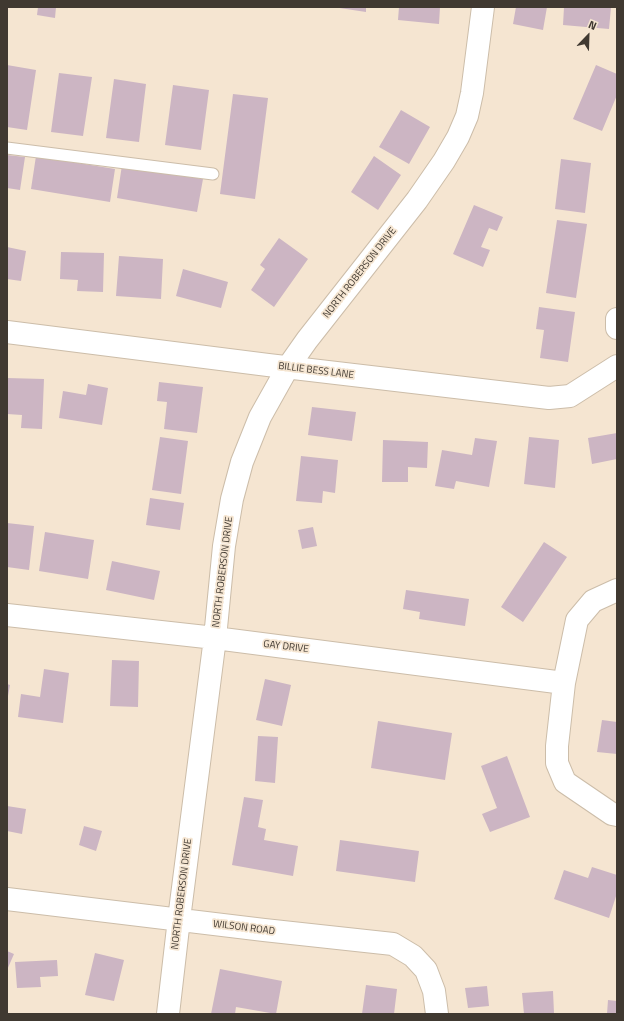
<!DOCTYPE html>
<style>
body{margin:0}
#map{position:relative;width:624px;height:1021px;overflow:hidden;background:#f5e5d1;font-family:"Titillium Web",sans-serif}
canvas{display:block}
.frame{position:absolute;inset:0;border:8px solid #403931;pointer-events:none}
.north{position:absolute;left:568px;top:16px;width:40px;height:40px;-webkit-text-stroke:3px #f5e5d1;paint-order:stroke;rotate:23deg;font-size:11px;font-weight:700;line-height:16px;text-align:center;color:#403931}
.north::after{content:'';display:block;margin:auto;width:14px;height:18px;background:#403931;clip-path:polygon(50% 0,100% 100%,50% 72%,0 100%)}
</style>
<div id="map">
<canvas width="624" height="1021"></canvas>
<div class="frame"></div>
<div class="north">N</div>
</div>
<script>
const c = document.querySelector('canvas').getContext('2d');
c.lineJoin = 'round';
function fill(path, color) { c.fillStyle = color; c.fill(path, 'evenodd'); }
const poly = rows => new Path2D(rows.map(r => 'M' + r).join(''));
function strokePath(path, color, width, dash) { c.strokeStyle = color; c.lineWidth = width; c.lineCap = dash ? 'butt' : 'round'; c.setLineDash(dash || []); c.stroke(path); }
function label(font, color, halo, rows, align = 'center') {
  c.font = font + ' "Titillium Web",sans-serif'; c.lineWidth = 3.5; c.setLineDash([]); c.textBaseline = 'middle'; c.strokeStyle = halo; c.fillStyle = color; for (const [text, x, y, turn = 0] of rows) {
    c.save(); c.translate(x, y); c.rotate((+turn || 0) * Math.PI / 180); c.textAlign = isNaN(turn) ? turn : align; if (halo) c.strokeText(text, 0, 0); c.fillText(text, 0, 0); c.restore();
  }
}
fill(poly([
 [38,7,56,7,55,18,37,15],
 [333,7,366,7,366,12],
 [399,7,440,7,439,24,398,20],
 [516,7,547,7,543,30,513,24],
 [564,7,611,7,609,29,563,25],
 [7,65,36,70,27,130,7,127],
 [596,65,617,74,617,95,602,131,573,119],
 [59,73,92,77,83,136,51,132],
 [114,79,146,84,139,142,106,138],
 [173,85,209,90,201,150,165,145],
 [233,94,268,98,255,199,220,194],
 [401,110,430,127,409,164,379,147],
 [7,155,25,157,20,190,7,188],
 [36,156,115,169,110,202,31,189],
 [374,156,401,175,378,210,351,192],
 [561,159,591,163,585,213,555,209],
 [122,165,203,179,197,212,117,198],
 [474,205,503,217,497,231,489,228,481,247,490,250,483,267,453,254],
 [557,220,587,224,576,298,546,293],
 [279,238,308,259,274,307,251,290,265,269,260,265],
 [7,247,26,251,21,281,7,279],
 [61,252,104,253,103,292,77,291,78,280,60,279],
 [119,256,163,259,161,299,116,296],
 [183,269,228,282,221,308,176,296],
 [539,307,575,312,568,362,540,358,544,330,536,329],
 [7,378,44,379,42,429,21,428,22,415,7,414],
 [159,382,203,387,197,433,164,429,167,402,157,401],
 [88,384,108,388,102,425,59,418,63,391,86,395],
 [312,407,356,412,352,441,308,435],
 [617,433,617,459,592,464,588,438],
 [160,437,188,441,181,494,152,490],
 [529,437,559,440,555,488,524,484],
 [475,438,497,441,489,487,456,481,454,489,435,486,442,450,472,455],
 [383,440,428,442,427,468,408,467,408,482,382,482],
 [301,456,338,460,335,493,323,491,322,503,296,501],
 [150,498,184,503,180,530,146,525],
 [7,523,34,526,29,570,7,567],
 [313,527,317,546,302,549,298,530],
 [45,532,94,540,88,579,39,571],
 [544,542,567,557,523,622,501,607],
 [112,561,160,571,154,600,106,590],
 [406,590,469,599,465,626,419,619,420,612,403,609],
 [112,660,139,661,138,707,110,706],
 [44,669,69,673,63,723,18,717,21,694,40,697],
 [265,679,291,685,282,726,256,720],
 [7,684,10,685,8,696,7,696],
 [602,720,617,722,617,754,597,752],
 [378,721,452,733,445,780,371,768],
 [258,736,278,737,275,783,255,781],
 [507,756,530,817,490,832,482,814,497,808,481,766],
 [244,797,263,800,258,827,266,829,264,840,298,846,293,876,232,865],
 [7,806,26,809,22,834,7,831],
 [84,826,102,831,96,851,79,845],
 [340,840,419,851,415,882,336,871],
 [592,867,617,875,617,893,609,918,554,899,564,870,588,878],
 [7,951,14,954,7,970],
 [95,953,124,960,114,1001,85,995],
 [57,960,58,976,40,977,41,987,17,988,15,962],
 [220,969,282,981,276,1014,236,1007,235,1014,211,1014],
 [366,985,397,989,394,1014,362,1014],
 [487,986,489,1006,468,1008,465,988],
 [553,991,554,1013,524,1014,522,993],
 [608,1000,617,1001,617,1014,607,1014]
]), '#ccb5c3');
const lane = poly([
 [7,148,213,174]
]);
const street = poly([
 [617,319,617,328],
 [7,332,268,365,549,398,570,396,617,366],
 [617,590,593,601,577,620,564,683,557,746,557,763,565,782,612,814,617,815],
 [7,615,215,638,564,683],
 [7,899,264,930,393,944,413,956,426,970,434,991,437,1014],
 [168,1014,179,919,215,638,224,546,232,499,242,462,260,417,288,367,307,340,417,200,444,161,458,137,467,116,472,93,483,7]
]);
strokePath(lane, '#ccbda9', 13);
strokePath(street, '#ccbda9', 24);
strokePath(lane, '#fff', 11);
strokePath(street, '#fff', 22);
label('10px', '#403931', '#f5e5d1', [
 ["NORTH ROBERSON DRIVE",360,273,-52],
 ["BILLIE BESS LANE",316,371,7],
 ["NORTH ROBERSON DRIVE",223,572,-83],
 ["GAY DRIVE",286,647,7],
 ["NORTH ROBERSON DRIVE",182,894,-83],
 ["WILSON ROAD",244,928,7]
]);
</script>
